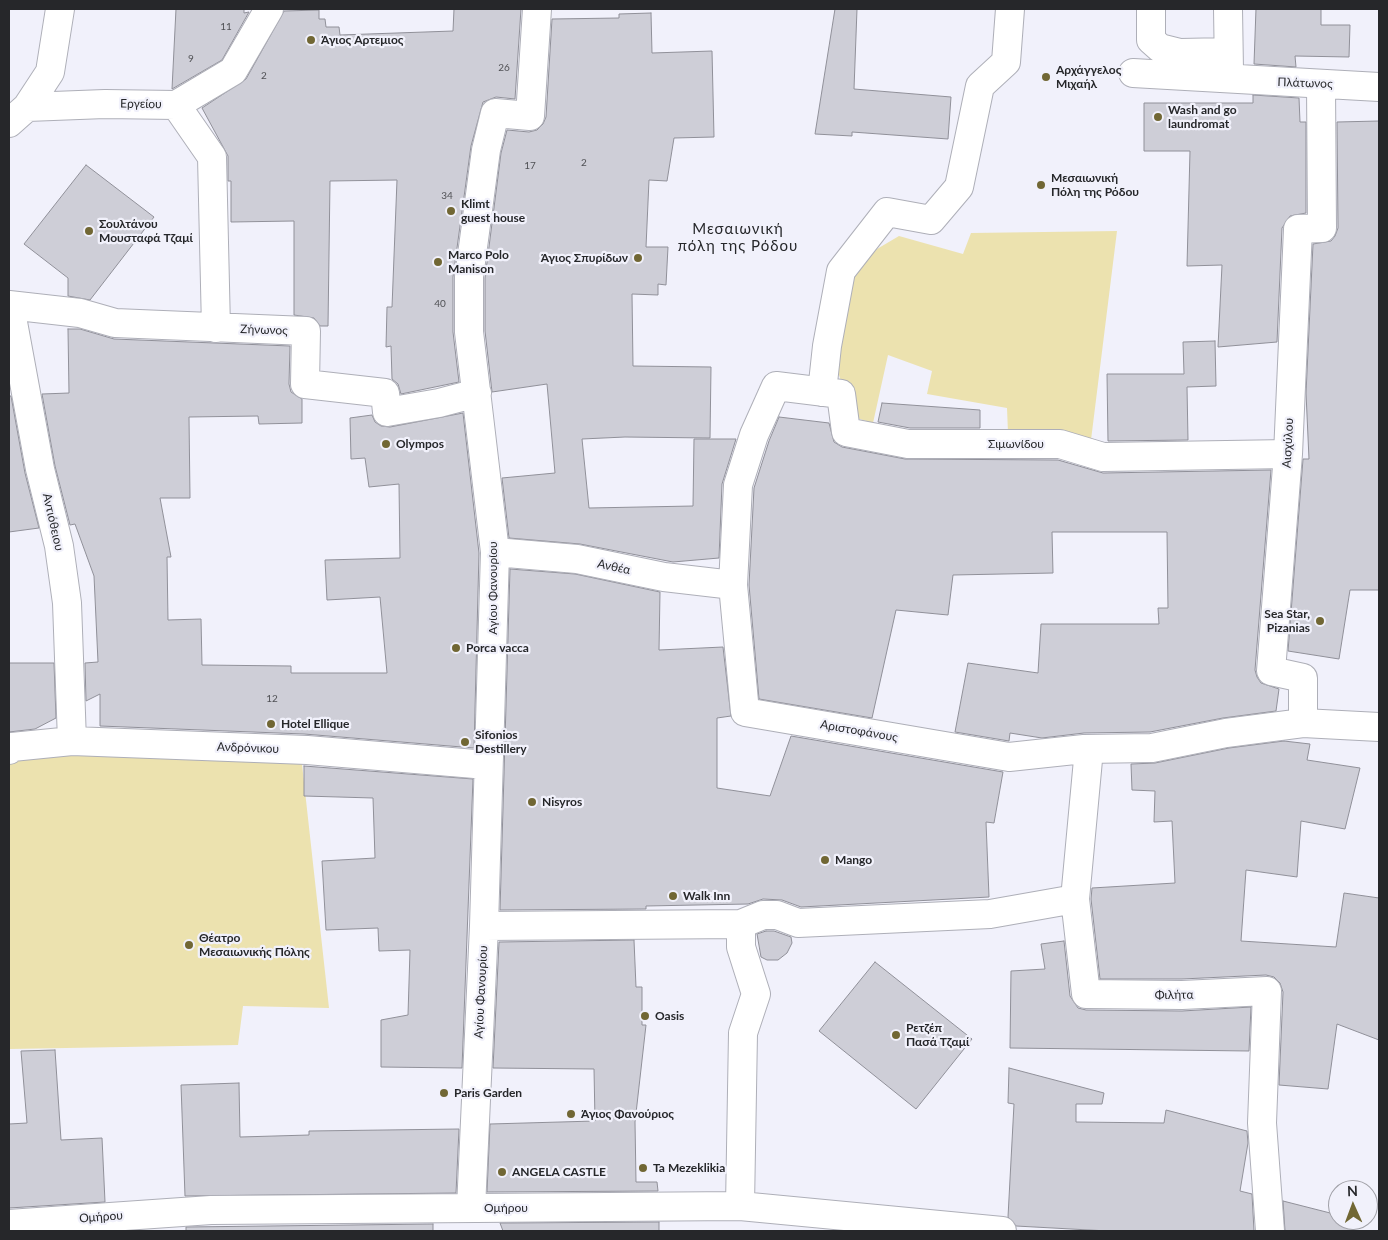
<!DOCTYPE html>
<meta charset="utf-8">
<style>
body{margin:0}
#map{position:relative;width:1388px;height:1240px;overflow:hidden;background:#f1f1fb;font-family:Lato,sans-serif}
canvas{display:block}
.frame{position:absolute;inset:0;border:10px solid #26272a;pointer-events:none}
.north{position:absolute;left:1328px;top:1180px;width:50px;height:50px;box-sizing:border-box;background:#f1f1fb;border:1px solid #a0a0a7;border-radius:50%;rotate:358deg;font-size:14px;font-weight:700;line-height:20px;text-align:center;color:#26272a}
.north::after{content:'';display:block;margin:auto;width:18px;height:22px;background:#716734;clip-path:polygon(50% 0,100% 100%,50% 72%,0 100%)}
</style>
<div id="map">
<canvas width="1388" height="1240"></canvas>
<div class="frame"></div>
<div class="north">N</div>
</div>
<script>
const c = document.querySelector('canvas').getContext('2d');
c.lineJoin = 'round';
function fill(path, color) { c.fillStyle = color; c.fill(path, 'evenodd'); }
const poly = rows => new Path2D(rows.map(r => 'M' + r).join(''));
function strokePath(path, color, width, dash) { c.strokeStyle = color; c.lineWidth = width; c.lineCap = dash ? 'butt' : 'round'; c.setLineDash(dash || []); c.stroke(path); }
function label(font, color, halo, rows, align = 'center') {
  c.font = font + ' Lato,sans-serif'; c.lineWidth = 4.5; c.setLineDash([]); c.textBaseline = 'middle'; c.strokeStyle = halo; c.fillStyle = color; for (const [text, x, y, turn = 0] of rows) {
    c.save(); c.translate(x, y); c.rotate((+turn || 0) * Math.PI / 180); c.textAlign = isNaN(turn) ? turn : align; if (halo) c.strokeText(text, 0, 0); c.fillText(text, 0, 0); c.restore();
  }
}
fill(poly([
 [1117,231,1091,440,1008,433,1007,408,927,394,932,371,888,355,873,423,853,417,837,369,849,279,877,249,899,236,963,254,971,233],
 [85,751,301,755,329,1008,243,1006,238,1045,9,1049,9,759]
]), '#ece2af');
const building = poly([
 [176,9,244,9,244,13,249,12,222,60,172,89,176,9],
 [454,9,521,9,515,99,496,97,483,102,471,146,453,277,453,332,459,382,401,394,398,384,392,379,391,346,386,347,387,307,392,307,397,180,330,181,328,326,320,326,314,318,294,315,294,221,231,222,231,181,228,181,228,156,202,108,246,79,284,11,319,10,319,19,325,19,326,27,339,27,340,35,453,31,454,9],
 [835,9,857,9,854,89,951,97,948,139,852,132,852,136,815,134,835,9],
 [1256,9,1321,9,1321,25,1350,25,1349,57,1295,56,1296,67,1254,64,1256,9],
 [651,13,652,53,712,51,714,137,674,138,667,181,649,180,646,247,668,247,666,285,658,284,658,295,632,294,633,366,711,367,710,438,625,437,582,439,589,508,693,506,694,439,736,439,722,484,719,558,673,562,580,544,509,538,502,478,555,473,547,384,492,392,485,331,485,278,501,153,507,130,529,132,537,130,543,124,546,117,552,19,619,18,619,14,651,13],
 [1253,95,1299,98,1300,122,1306,122,1306,213,1290,216,1282,228,1277,342,1218,347,1222,265,1187,266,1190,151,1144,151,1144,103,1253,103,1253,95],
 [1379,121,1379,590,1350,590,1339,659,1288,651,1303,459,1309,459,1306,393,1313,244,1331,241,1335,236,1338,228,1337,122,1379,121],
 [86,165,154,217,90,300,68,296,68,278,24,244,86,165],
 [68,329,80,329,114,339,290,346,289,384,291,392,302,399,302,423,259,424,258,416,189,417,190,498,160,498,171,557,167,557,168,620,201,619,202,665,291,666,291,673,387,673,380,597,327,600,325,560,400,558,399,484,369,487,365,458,351,459,350,418,372,415,375,422,381,426,390,427,463,413,479,553,474,748,304,734,100,726,100,694,86,701,85,663,98,662,94,576,75,524,70,525,55,466,42,394,69,393,68,329],
 [1215,341,1216,386,1187,387,1188,440,1108,441,1107,374,1184,374,1183,342,1215,341],
 [9,396,11,396,25,473,39,528,9,532,9,396],
 [882,403,980,410,980,428,910,428,878,422,882,403],
 [779,417,829,423,834,442,842,447,905,459,1058,460,1103,473,1271,470,1255,670,1257,677,1261,683,1279,689,1276,711,1223,718,1150,732,1084,733,1042,738,1010,733,1009,741,955,732,968,663,1038,673,1041,624,1159,624,1158,608,1168,608,1167,532,1052,532,1053,573,953,575,948,615,896,610,872,718,759,699,749,585,754,488,769,441,779,417],
 [510,569,575,574,660,592,659,650,723,647,731,716,717,718,717,788,770,796,791,736,1003,772,994,823,986,822,989,897,801,907,782,900,763,899,748,904,646,906,646,909,500,910,510,569],
 [9,663,54,663,56,718,35,729,9,732,9,663],
 [1284,741,1310,744,1307,760,1360,768,1345,829,1301,821,1297,877,1246,870,1241,941,1336,947,1344,893,1379,898,1379,1040,1337,1024,1328,1089,1279,1085,1283,992,1280,983,1274,977,1266,975,1182,979,1100,979,1091,899,1092,888,1175,883,1172,821,1154,822,1155,791,1132,790,1131,764,1155,763,1229,748,1284,741],
 [304,766,473,779,462,1068,381,1067,381,1020,408,1015,410,950,379,951,378,928,326,930,322,861,375,858,373,798,304,796,304,766],
 [766,931,774,931,791,937,792,943,787,953,778,960,767,960,761,957,757,934,766,931],
 [634,940,636,987,642,987,642,1025,646,1025,635,1122,636,1182,657,1182,658,1191,487,1192,490,1124,595,1121,594,1069,493,1068,499,942,634,940],
 [1064,941,1070,996,1078,1008,1086,1010,1182,1011,1251,1007,1249,1051,1010,1048,1011,971,1045,969,1041,944,1064,941],
 [875,962,972,1039,916,1109,819,1031,875,962],
 [55,1050,61,1140,102,1138,105,1202,9,1208,9,1124,27,1123,21,1051,55,1050],
 [1009,1068,1104,1093,1102,1104,1076,1104,1076,1122,1164,1123,1166,1110,1247,1131,1248,1143,1240,1191,1252,1194,1254,1231,1108,1231,1016,1226,1008,1217,1014,1104,1008,1103,1009,1068],
 [239,1083,240,1137,309,1135,309,1131,459,1129,456,1193,185,1196,181,1085,239,1083],
 [1283,1201,1338,1215,1338,1220,1355,1220,1353,1231,1285,1231,1283,1201],
 [659,1222,659,1231,503,1231,500,1223,659,1222],
 [433,1224,433,1231,186,1231,186,1227,433,1224]
]);
fill(building, '#ceced7');
strokePath(building, '#909099', 1);
const minor = poly([
 [1151,9,1151,40,1160,48,1180,53,1228,52],
 [1228,9,1229,70],
 [1133,73,1379,87],
 [1321,85,1322,228,1298,229,1288,454,1271,671,1303,678,1303,723,1379,727],
 [176,105,212,157,216,328],
 [27,107,105,104,176,105,233,71,269,9],
 [9,123,27,107,50,72,60,9],
 [9,305,80,313,115,323,306,331,305,384,385,393,387,412,439,403,477,393],
 [10,306,40,469,59,546,67,603,72,741],
 [822,392,827,346,841,271,887,212,931,220,959,187,980,86,1006,62,1010,9],
 [1288,454,1103,457,1060,444,908,444,846,432,841,394,776,386,754,435,738,485,733,585,745,712,1009,757,1084,749,1152,748,1226,733,1303,723],
 [495,552,577,559,664,577,733,585],
 [1089,749,1075,899,1086,994,1182,995,1267,991,1262,1123,1270,1231],
 [9,750,12,747,72,741,307,750,487,765],
 [484,926,741,924,763,915,777,915,798,923,990,914,1075,899],
 [740,1206,743,1033,756,994,741,947,741,924],
 [471,1208,484,926,495,552,469,332,469,277,486,150,495,113,530,116,537,9],
 [9,1224,211,1210,740,1206,1002,1231]
]);
strokePath(minor, '#aeafb8', 30);
strokePath(minor, '#fff', 28);
for (const [x, y, r, color] of [
 [311,40,5,"#716734"],
 [1046,77,5,"#716734"],
 [1158,117,5,"#716734"],
 [1041,185,5,"#716734"],
 [451,211,5,"#716734"],
 [89,231,5,"#716734"],
 [638,258,5,"#716734"],
 [438,262,5,"#716734"],
 [386,444,5,"#716734"],
 [1320,621,5,"#716734"],
 [456,648,5,"#716734"],
 [271,724,5,"#716734"],
 [465,742,5,"#716734"],
 [532,802,5,"#716734"],
 [825,860,5,"#716734"],
 [673,896,5,"#716734"],
 [189,945,5,"#716734"],
 [645,1016,5,"#716734"],
 [896,1035,5,"#716734"],
 [444,1093,5,"#716734"],
 [571,1114,5,"#716734"],
 [643,1168,5,"#716734"],
 [502,1172,5,"#716734"]
]) { const dot = new Path2D(); dot.arc(x, y, r, 0, 2 * Math.PI); c.fillStyle = color; c.fill(dot); strokePath(dot, '#f1f1fb', 2); }
label('10px', '#505155', null, [
 ["11",226,27],
 ["9",191,59],
 ["26",504,68],
 ["2",264,76],
 ["2",584,163],
 ["17",530,166],
 ["34",447,196],
 ["40",440,304],
 ["12",272,699]
]);
label('bold 12px', '#26272a', '#f1f1fb', [
 ["Άγιος Αρτεμιος",321,40],
 ["Αρχάγγελος",1056,70],
 ["Μιχαήλ",1056,84],
 ["Wash and go",1168,110],
 ["laundromat",1168,124],
 ["Μεσαιωνική",1051,178],
 ["Πόλη της Ρόδου",1051,192],
 ["Klimt",461,204],
 ["guest house",461,218],
 ["Σουλτάνου",99,224],
 ["Μουσταφά Τζαμί",99,238],
 ["Marco Polo",448,255],
 ["Manison",448,269],
 ["Άγιος Σπυρίδων",628,258,"right"],
 ["Olympos",396,444],
 ["Sea Star,",1310,614,"right"],
 ["Pizanias",1310,628,"right"],
 ["Porca vacca",466,648],
 ["Hotel Ellique",281,724],
 ["Sifonios",475,735],
 ["Destillery",475,749],
 ["Nisyros",542,802],
 ["Mango",835,860],
 ["Walk Inn",683,896],
 ["Θέατρο",199,938],
 ["Μεσαιωνικής Πόλης",199,952],
 ["Oasis",655,1016],
 ["Ρετζέπ",906,1028],
 ["Πασά Τζαμί",906,1042],
 ["Paris Garden",454,1093],
 ["Άγιος Φανούριος",581,1114],
 ["Ta Mezeklikia",653,1168],
 ["ANGELA CASTLE",512,1172]
], 'left');
label('12px', '#26272a', '#f1f1fb', [
 ["Πλάτωνος",1305,83,2],
 ["Εργείου",141,104,1],
 ["Ζήνωνος",264,330,2],
 ["Αισχύλου",1288,443,-87],
 ["Σιμωνίδου",1016,444],
 ["Αντιόθειου",53,522,77],
 ["Ανθέα",614,567,12],
 ["Αγίου Φανουρίου",493,588,-90],
 ["Αριστοφάνους",859,731,10],
 ["Ανδρόνικου",248,748,2],
 ["Αγίου Φανουρίου",481,992,-87],
 ["Φιλήτα",1174,995,-1],
 ["Ομήρου",506,1208],
 ["Ομήρου",101,1217,-4]
]);
c.letterSpacing = '1px';
label('15px', '#26272a', '#f1f1fb', [
 ["Μεσαιωνική",738,229],
 ["πόλη της Ρόδου",738,246]
]);
c.letterSpacing = '0px';
</script>
